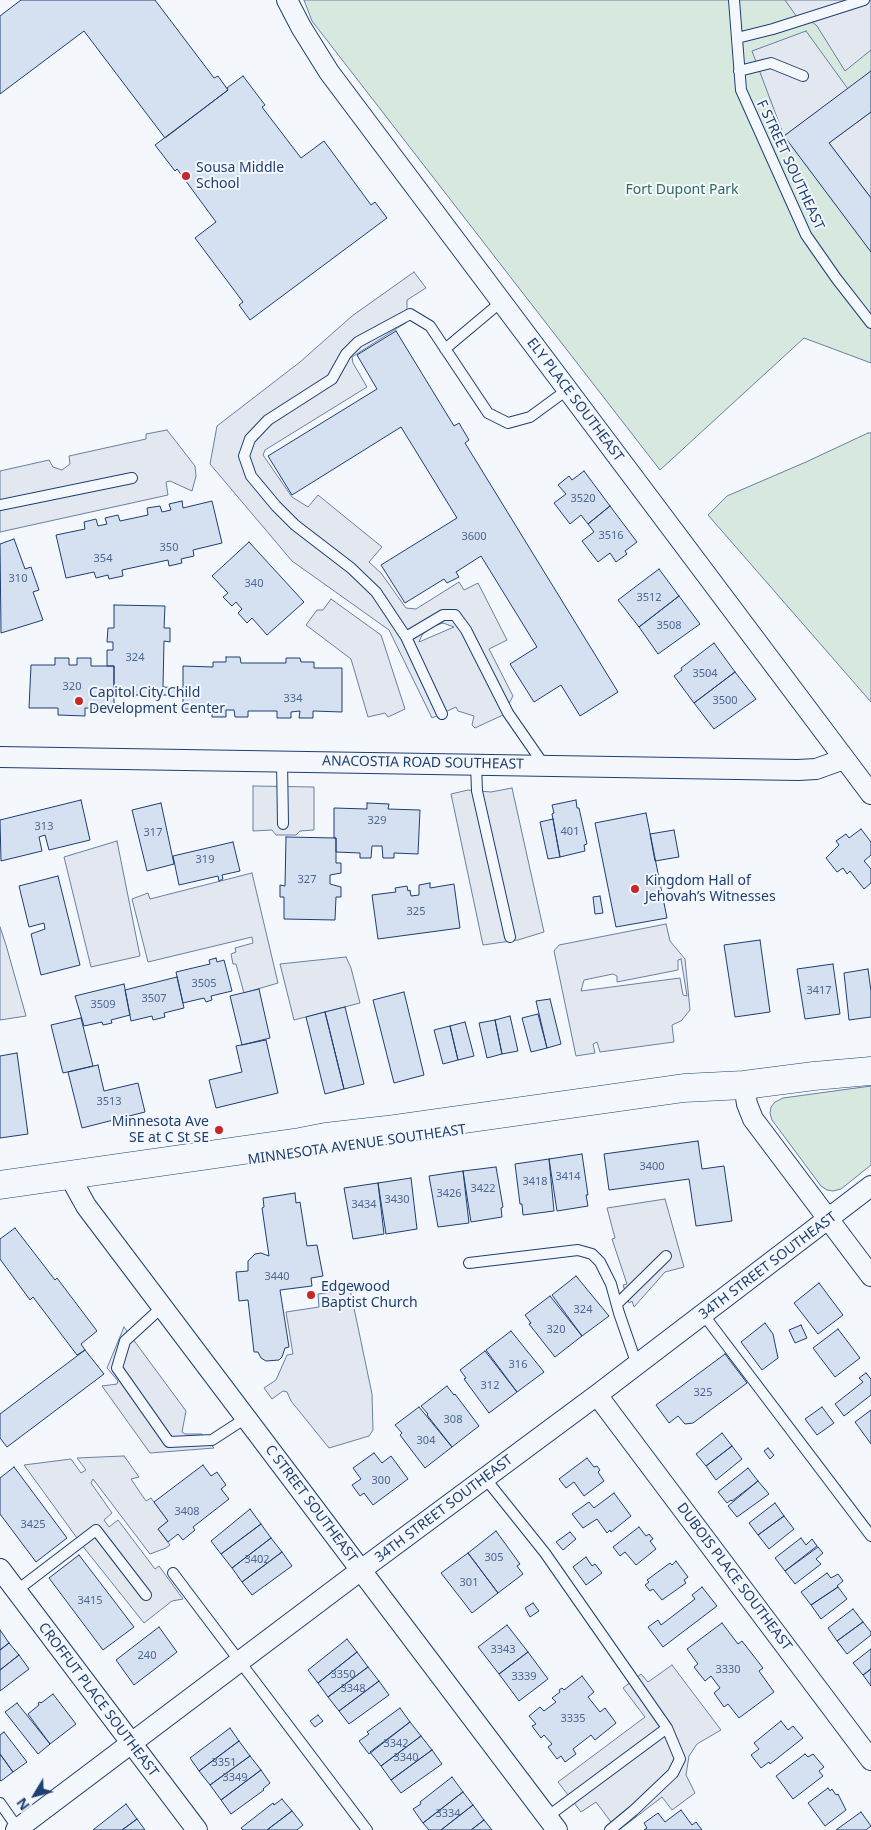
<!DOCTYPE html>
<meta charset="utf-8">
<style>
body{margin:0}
#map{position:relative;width:871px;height:1830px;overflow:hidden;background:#f4f7fb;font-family:"Noto Sans",sans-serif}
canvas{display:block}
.north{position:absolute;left:10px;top:1770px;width:50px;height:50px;-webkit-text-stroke:4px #f4f7fb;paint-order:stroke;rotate:233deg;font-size:14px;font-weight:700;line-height:20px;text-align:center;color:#1d3f73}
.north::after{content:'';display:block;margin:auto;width:18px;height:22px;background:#1d3f73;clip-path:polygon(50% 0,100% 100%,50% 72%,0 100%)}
</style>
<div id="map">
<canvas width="871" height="1830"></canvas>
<div class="north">N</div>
</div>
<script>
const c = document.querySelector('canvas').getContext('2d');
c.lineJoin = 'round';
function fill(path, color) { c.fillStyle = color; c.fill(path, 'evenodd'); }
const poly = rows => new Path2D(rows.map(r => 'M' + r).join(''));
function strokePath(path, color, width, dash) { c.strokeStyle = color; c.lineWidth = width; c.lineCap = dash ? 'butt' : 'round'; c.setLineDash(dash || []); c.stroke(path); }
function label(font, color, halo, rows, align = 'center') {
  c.font = font + ' "Noto Sans",sans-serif'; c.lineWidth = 4; c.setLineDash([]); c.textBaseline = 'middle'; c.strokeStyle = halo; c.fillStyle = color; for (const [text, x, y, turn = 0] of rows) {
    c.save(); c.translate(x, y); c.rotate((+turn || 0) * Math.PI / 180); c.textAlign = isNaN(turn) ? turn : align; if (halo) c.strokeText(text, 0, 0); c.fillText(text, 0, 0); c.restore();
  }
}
const green = poly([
 [304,0,871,0,871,363,804,338,660,470,312,21,304,0],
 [868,433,871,433,871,702,708,515,727,496,806,462,868,433],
 [871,1086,871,1165,841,1189,833,1191,827,1190,821,1186,772,1120,770,1113,771,1107,775,1102,783,1098,871,1086]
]);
fill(green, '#d7e8df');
strokePath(green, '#687fa3', 1);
const parking = poly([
 [785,0,871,0,871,50,845,71,817,26,810,20,799,20,785,0],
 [806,31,848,89,784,136,752,51,806,31],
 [871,112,871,198,829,143,871,112],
 [414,272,426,288,407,300,407,322,352,357,353,363,367,387,265,450,263,455,292,497,308,507,318,495,382,547,369,562,381,573,406,608,416,609,459,582,464,590,478,583,507,640,489,649,513,696,503,715,475,728,472,725,474,716,458,711,456,707,432,718,389,630,292,561,210,464,217,426,300,362,352,316,414,272],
 [443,623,454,627,419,642,422,635,431,627,443,623],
 [167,430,195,466,196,476,192,491,170,481,166,482,168,495,0,532,0,471,49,460,53,467,62,470,70,464,69,456,146,439,146,434,167,430],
 [331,599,381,635,405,709,388,717,385,713,368,717,351,659,306,625,317,610,323,610,331,599],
 [253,786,314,787,314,830,300,831,296,835,276,835,272,830,253,831,253,786],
 [512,788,544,932,518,940,483,945,451,794,468,790,491,792,512,788],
 [117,841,140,956,91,967,64,857,117,841],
 [252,873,278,983,244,993,236,964,233,964,231,954,236,952,235,948,253,943,252,937,148,962,132,899,148,893,150,899,252,873],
 [666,924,670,941,685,959,690,1010,681,1021,672,1025,674,1042,600,1052,597,1042,593,1044,595,1053,576,1056,554,951,559,945,666,924],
 [681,959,687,996,683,995,680,978,581,991,584,980,613,974,617,976,617,982,678,970,678,960,681,959],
 [0,927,6,945,26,1016,0,1020,0,927],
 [346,957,351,968,360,1003,294,1020,280,964,346,957],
 [665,1199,684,1267,665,1272,634,1307,632,1301,629,1303,623,1285,627,1284,612,1239,615,1238,607,1208,665,1199],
 [350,1289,372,1394,373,1430,369,1436,329,1448,291,1401,287,1392,283,1391,272,1399,264,1388,276,1380,287,1355,293,1354,286,1312,319,1307,318,1294,350,1289],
 [124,1327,186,1411,182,1432,185,1434,202,1434,214,1448,150,1453,102,1386,117,1384,118,1381,107,1368,124,1327],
 [124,1456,139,1477,131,1479,146,1501,151,1498,168,1521,158,1529,170,1545,166,1548,150,1554,93,1479,91,1483,112,1513,104,1520,109,1527,118,1520,155,1569,159,1566,183,1599,172,1601,144,1623,85,1549,24,1465,71,1459,81,1473,86,1470,77,1458,124,1456],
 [672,1665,721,1730,697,1744,689,1756,686,1775,695,1793,672,1810,662,1797,619,1830,617,1830,596,1802,581,1812,558,1782,645,1717,623,1688,641,1674,648,1682,672,1665]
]);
fill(parking, '#e3e8f0');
strokePath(parking, '#687fa3', 1);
const building = poly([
 [21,0,155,0,214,78,218,76,228,90,165,138,84,31,0,94,0,16,21,0],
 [871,71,871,112,829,143,871,198,871,252,784,136,871,71],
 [243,76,265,105,262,107,301,158,324,141,371,205,375,202,387,218,250,320,239,305,243,302,195,238,216,222,177,169,175,171,155,145,228,90,227,88,243,76],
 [396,331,454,426,459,423,469,440,465,443,618,692,580,716,561,685,534,702,510,664,537,647,481,556,456,572,459,577,447,583,444,579,405,603,381,565,457,518,401,427,292,495,268,456,377,389,357,355,396,331],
 [584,471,610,506,588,524,581,515,570,524,554,503,566,494,558,485,569,476,572,480,584,471],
 [182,501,183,508,212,501,222,543,193,550,194,556,181,559,182,563,169,566,168,560,122,570,123,576,109,579,108,575,96,578,94,572,66,578,56,535,85,529,84,522,96,519,98,526,107,524,105,518,118,515,120,521,148,515,147,508,160,506,162,512,171,510,169,504,182,501],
 [610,506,637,542,625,551,627,554,616,562,610,553,598,562,582,541,594,532,588,524,610,506],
 [14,539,25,569,31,567,39,590,33,592,43,620,1,633,0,544,14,539],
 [249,542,304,602,267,635,252,618,247,623,238,613,242,609,236,602,232,606,223,597,228,593,212,576,249,542],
 [659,569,679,596,639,627,618,600,659,569],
 [679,596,700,624,658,654,639,627,679,596],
 [114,605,165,606,164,628,170,628,170,642,164,641,163,687,183,688,183,695,114,695,114,666,107,666,107,650,113,650,113,642,107,642,108,628,114,628,114,605],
 [714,643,735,672,694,703,674,676,682,670,681,668,714,643],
 [226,657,240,657,241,663,286,663,286,658,300,658,301,662,314,662,314,668,342,668,342,712,313,711,313,718,299,718,300,711,291,712,291,718,277,718,277,711,248,711,248,717,235,717,234,710,226,710,226,717,212,717,212,710,183,709,183,666,213,667,213,662,226,662,226,657],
 [55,658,69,658,69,665,77,665,77,658,91,658,91,666,114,666,114,709,85,708,85,716,58,715,58,708,29,708,31,665,55,665,55,658],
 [735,672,756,699,714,729,694,703,735,672],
 [81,800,90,840,49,850,45,835,39,837,42,851,1,861,0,820,81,800],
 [576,800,577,808,579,808,587,844,584,845,585,851,560,857,552,814,554,813,552,805,576,800],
 [161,803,174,864,147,871,132,810,161,803],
 [367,803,389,804,388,809,420,810,418,854,394,853,394,858,383,858,382,846,372,846,371,858,360,858,360,853,336,852,336,838,334,838,334,808,367,809,367,803],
 [646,813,667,918,616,927,595,823,646,813],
 [553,819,560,857,548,859,540,822,553,819],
 [861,829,871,842,871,855,864,861,871,869,871,883,864,889,850,871,847,874,843,868,837,872,826,858,839,845,836,841,846,834,849,838,861,829],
 [674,830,679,857,655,861,650,834,674,830],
 [286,837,336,838,336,863,341,863,341,873,330,875,330,884,341,887,341,897,336,897,335,920,284,919,284,897,280,897,280,885,285,886,286,837],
 [233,842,240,871,222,875,223,879,219,881,218,876,179,885,173,856,233,842],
 [58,876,80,965,41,975,31,934,45,929,44,923,29,927,19,886,58,876],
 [430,883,430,888,454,884,460,928,378,939,372,895,396,892,395,888,407,886,408,891,410,890,411,896,419,895,419,885,430,883],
 [600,896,603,913,595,914,593,897,600,896],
 [760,940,770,1012,735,1017,724,945,760,940],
 [216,958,217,962,224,960,232,991,211,996,212,1000,206,1002,204,998,183,1003,176,972,210,964,209,960,216,958],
 [833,964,840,1014,805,1019,797,969,833,964],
 [868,969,871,991,871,1017,849,1020,844,973,868,969],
 [177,977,184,1008,164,1013,165,1017,153,1020,152,1016,131,1021,125,990,177,977],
 [124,984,130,1015,111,1020,112,1023,103,1025,102,1022,84,1026,75,996,124,984],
 [259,989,270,1038,242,1045,230,996,259,989],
 [404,992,424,1075,394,1083,373,1000,404,992],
 [550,999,561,1044,547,1048,536,1001,550,999],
 [345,1007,364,1084,344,1089,325,1012,345,1007],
 [325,1012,344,1089,325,1094,306,1017,325,1012],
 [538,1014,547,1048,531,1052,522,1018,538,1014],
 [510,1016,518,1051,502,1054,495,1020,510,1016],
 [81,1018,93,1066,63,1073,51,1025,81,1018],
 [495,1020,502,1054,487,1058,479,1023,495,1020],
 [465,1022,474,1056,458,1060,450,1026,465,1022],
 [450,1026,458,1060,443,1064,434,1030,450,1026],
 [266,1040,278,1093,216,1108,209,1080,242,1072,236,1046,266,1040],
 [17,1053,28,1134,0,1138,0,1056,17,1053],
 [98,1065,104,1091,138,1083,145,1112,82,1128,68,1072,98,1065],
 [698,1141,702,1169,724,1166,732,1221,696,1226,689,1179,609,1190,604,1154,698,1141],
 [582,1154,588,1195,586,1195,588,1206,557,1211,549,1159,582,1154],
 [549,1159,554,1211,523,1215,522,1204,520,1204,515,1164,549,1159],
 [496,1167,503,1207,501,1208,502,1217,471,1222,463,1171,496,1167],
 [463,1171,469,1223,438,1227,429,1176,463,1171],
 [411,1178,417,1229,386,1234,378,1183,411,1178],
 [378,1183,384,1234,353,1239,344,1188,378,1183],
 [295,1193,296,1203,300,1202,307,1246,317,1245,323,1276,311,1278,312,1286,280,1290,289,1347,285,1348,282,1357,279,1360,266,1361,261,1358,258,1352,254,1352,248,1300,239,1301,236,1272,248,1271,248,1261,255,1254,261,1253,269,1256,262,1208,264,1207,263,1198,295,1193],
 [15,1228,55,1280,57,1278,97,1331,81,1344,85,1350,77,1355,33,1297,30,1300,0,1259,0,1239,15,1228],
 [576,1276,609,1316,582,1336,552,1295,576,1276],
 [819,1283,843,1315,818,1334,794,1303,819,1283],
 [550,1296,582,1336,555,1357,529,1324,531,1323,525,1315,550,1296],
 [765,1323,773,1334,778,1358,762,1370,741,1342,765,1323],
 [801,1325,807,1338,795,1343,789,1330,801,1325],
 [838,1329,860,1358,835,1377,813,1348,838,1329],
 [511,1331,544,1372,517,1392,486,1350,511,1331],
 [85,1350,104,1374,7,1447,0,1438,0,1414,85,1350],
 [485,1351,517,1392,489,1413,464,1379,466,1378,460,1370,485,1351],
 [725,1354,747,1383,693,1423,685,1424,678,1416,669,1423,656,1405,725,1354],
 [866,1373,871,1379,871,1395,844,1416,835,1404,863,1382,859,1378,866,1373],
 [447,1386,454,1395,455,1394,479,1426,452,1447,427,1415,428,1414,421,1406,447,1386],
 [419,1407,452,1447,425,1468,400,1435,402,1433,395,1425,419,1407],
 [822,1407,834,1423,817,1435,805,1419,822,1407],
 [871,1410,871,1444,855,1422,871,1410],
 [722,1433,732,1446,706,1466,696,1454,722,1433],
 [732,1446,742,1459,716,1480,706,1466,732,1446],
 [768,1448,774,1455,770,1459,764,1451,768,1448],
 [374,1453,382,1463,391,1456,408,1479,373,1505,364,1493,360,1496,352,1485,361,1479,353,1468,374,1453],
 [587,1458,594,1467,597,1466,600,1470,598,1472,604,1481,584,1496,574,1482,566,1488,559,1479,587,1458],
 [203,1465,211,1476,217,1472,226,1485,221,1489,229,1499,193,1527,195,1530,183,1540,178,1534,168,1542,158,1529,168,1521,154,1502,203,1465],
 [14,1467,67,1538,36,1562,0,1514,0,1478,14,1467],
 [748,1468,758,1481,732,1501,731,1500,727,1503,718,1492,748,1468],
 [758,1481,769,1494,737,1517,728,1506,758,1481],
 [614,1493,631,1516,611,1532,610,1530,607,1533,597,1519,583,1528,572,1514,589,1502,594,1508,614,1493],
 [775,1503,784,1516,758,1535,749,1523,775,1503],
 [250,1509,261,1524,221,1554,211,1541,250,1509],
 [784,1516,794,1529,769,1549,758,1535,784,1516],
 [261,1524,271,1538,232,1568,221,1554,261,1524],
 [639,1527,646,1536,649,1534,653,1539,650,1541,656,1549,636,1565,625,1552,620,1556,613,1547,639,1527],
 [496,1531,520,1564,517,1566,523,1574,498,1593,468,1553,496,1531],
 [570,1532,576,1539,563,1550,556,1542,570,1532],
 [271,1538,282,1552,242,1582,232,1568,271,1538],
 [801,1538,806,1545,812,1539,817,1546,785,1571,775,1558,801,1538],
 [818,1547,823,1553,816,1559,821,1564,795,1584,785,1571,818,1547],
 [282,1552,292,1566,252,1595,242,1582,282,1552],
 [468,1553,498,1593,472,1613,441,1573,468,1553],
 [79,1555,134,1627,103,1650,49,1578,79,1555],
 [586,1557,592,1566,595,1564,602,1573,586,1585,573,1567,586,1557],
 [676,1561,688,1577,684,1580,686,1583,662,1600,653,1589,650,1591,645,1585,649,1582,647,1580,670,1563,672,1565,676,1561],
 [827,1573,831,1578,838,1574,843,1581,837,1586,838,1587,811,1605,801,1592,827,1573],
 [702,1587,717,1606,663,1647,648,1627,658,1620,661,1625,695,1599,692,1595,702,1587],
 [838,1587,847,1599,821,1619,811,1605,838,1587],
 [533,1603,539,1611,530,1617,525,1608,533,1603],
 [853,1609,863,1622,837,1641,828,1628,853,1609],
 [863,1622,871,1632,871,1635,847,1654,837,1641,863,1622],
 [722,1623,738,1644,742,1641,763,1668,759,1671,774,1692,739,1718,728,1704,724,1707,714,1693,720,1688,711,1676,705,1681,694,1667,698,1664,687,1649,722,1623],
 [507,1625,528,1652,499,1674,478,1647,507,1625],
 [159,1627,177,1652,134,1685,116,1660,159,1627],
 [0,1630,9,1643,0,1650,0,1630],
 [347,1639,357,1652,318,1683,308,1670,347,1639],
 [9,1643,19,1655,0,1670,0,1650,9,1643],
 [871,1649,871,1669,863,1675,853,1663,871,1649],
 [357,1652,368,1667,328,1697,318,1683,357,1652],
 [528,1652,548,1679,519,1701,499,1674,528,1652],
 [19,1655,29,1669,0,1691,0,1670,19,1655],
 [368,1667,379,1681,339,1711,328,1697,368,1667],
 [871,1669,871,1686,863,1675,871,1669],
 [582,1676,594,1692,588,1697,600,1712,605,1708,616,1723,595,1740,591,1735,573,1749,576,1754,565,1762,561,1756,557,1759,548,1747,552,1744,544,1735,541,1738,532,1726,536,1724,529,1716,540,1707,544,1711,556,1702,552,1698,560,1692,559,1690,562,1688,564,1690,582,1676],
 [379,1681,389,1695,349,1724,339,1711,379,1681],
 [53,1694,76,1724,50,1744,28,1714,39,1705,38,1703,40,1702,41,1703,53,1694],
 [17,1703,50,1744,38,1754,5,1712,17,1703],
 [400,1708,410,1722,369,1754,359,1741,369,1734,367,1732,400,1708],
 [318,1715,323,1721,315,1727,310,1721,318,1715],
 [781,1721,788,1730,793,1726,803,1738,770,1764,769,1762,761,1768,751,1755,759,1749,754,1743,781,1721],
 [410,1722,421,1736,381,1766,370,1752,410,1722],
 [230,1728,239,1741,199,1771,190,1758,230,1728],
 [4,1732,27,1762,13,1772,0,1754,0,1735,4,1732],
 [421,1736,432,1750,391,1780,381,1766,421,1736],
 [239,1741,250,1756,210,1785,199,1771,239,1741],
 [432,1750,442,1764,401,1793,391,1780,432,1750],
 [0,1754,13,1772,1,1781,0,1780,0,1754],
 [805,1754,808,1757,813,1754,824,1767,819,1771,823,1776,793,1799,776,1776,805,1754],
 [250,1756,261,1770,221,1800,210,1785,250,1756],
 [261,1770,270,1783,263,1789,264,1790,231,1814,221,1800,261,1770],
 [452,1777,463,1792,423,1823,413,1809,421,1804,420,1802,452,1777],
 [828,1788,830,1791,832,1789,836,1795,838,1794,846,1810,825,1826,808,1803,828,1788],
 [463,1792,473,1805,441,1830,429,1830,423,1823,463,1792],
 [282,1799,292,1811,267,1830,243,1830,241,1828,273,1803,274,1805,282,1799],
 [126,1804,137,1819,122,1830,93,1830,126,1804],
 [473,1805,484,1820,471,1830,441,1830,473,1805],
 [681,1810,692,1825,696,1822,702,1830,644,1830,647,1828,644,1823,658,1813,665,1822,681,1810],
 [292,1811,303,1825,297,1830,267,1830,292,1811],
 [861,1812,871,1826,866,1830,836,1830,861,1812],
 [137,1819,145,1830,122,1830,137,1819],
 [484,1820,492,1830,471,1830,484,1820]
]);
fill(building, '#d5e0f0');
strokePath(building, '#1d3f73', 1);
const service = poly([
 [734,0,741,90,806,235,836,278,871,323],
 [737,38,773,29,864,0],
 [739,71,771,63,803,76],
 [445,349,501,302],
 [0,505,132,478],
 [406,637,442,714],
 [282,761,283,824],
 [476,764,477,791,510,937],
 [544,765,508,713,466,630,455,615,443,615,406,637,376,592,351,568,295,525,276,506,251,476,244,456,250,439,268,420,332,379,346,354,358,342,410,314,430,326,488,413,508,423,530,417,567,390],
 [469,1263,578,1250,592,1254,600,1262,611,1284,619,1313,637,1365],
 [617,1304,666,1256],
 [162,1307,125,1341,117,1368,169,1442,212,1440,246,1418],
 [703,1314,871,1536],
 [485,1478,545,1553,667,1728,680,1759,673,1773,633,1811,610,1830],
 [173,1573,367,1830],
 [16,1591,96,1530,146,1595],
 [0,1803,19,1830],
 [547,1817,667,1728]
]);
const minor = poly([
 [287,0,301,27,329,72,871,794],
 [0,757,798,770,816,769,844,759],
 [744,1085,747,1104,753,1119,871,1276],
 [69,1175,86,1206,557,1830],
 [597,1395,871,1760],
 [0,1569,197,1830],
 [16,1830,361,1570,597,1395,871,1186]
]);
const secondary = poly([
 [0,1185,300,1142,326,1137,387,1130,684,1088,744,1085,814,1076,871,1071]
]);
strokePath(service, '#1d3f73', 12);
strokePath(minor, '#1d3f73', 22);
strokePath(secondary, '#1d3f73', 29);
strokePath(service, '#f4f7fb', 10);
strokePath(minor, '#f4f7fb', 20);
strokePath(secondary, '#f4f7fb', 28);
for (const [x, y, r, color] of [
 [186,176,5,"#c62828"],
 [79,701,5,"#c62828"],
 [635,889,5,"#c62828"],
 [219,1130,5,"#c62828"],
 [311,1295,5,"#c62828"]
]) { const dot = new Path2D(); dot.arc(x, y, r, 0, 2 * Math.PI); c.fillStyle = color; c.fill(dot); strokePath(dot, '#f4f7fb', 2); }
label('11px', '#4b6792', null, [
 ["3520",583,499],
 ["3516",611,536],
 ["3600",474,537],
 ["350",169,548],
 ["354",103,559],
 ["310",18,579],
 ["340",254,584],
 ["3512",649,598],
 ["3508",669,626],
 ["324",135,658],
 ["3504",705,674],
 ["320",72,687],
 ["334",293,699],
 ["3500",725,701],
 ["329",377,821],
 ["313",44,827],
 ["401",570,832],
 ["317",153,833],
 ["319",205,860],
 ["327",307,880],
 ["325",416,912],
 ["3505",204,984],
 ["3417",819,991],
 ["3507",154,999],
 ["3509",103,1005],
 ["3513",109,1102],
 ["3400",652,1167],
 ["3414",568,1177],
 ["3418",535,1182],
 ["3422",483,1189],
 ["3426",449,1194],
 ["3430",397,1200],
 ["3434",364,1205],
 ["3440",277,1277],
 ["324",583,1310],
 ["320",556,1330],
 ["316",518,1365],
 ["312",490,1386],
 ["325",703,1393],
 ["308",453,1420],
 ["304",426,1441],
 ["300",381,1481],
 ["3408",187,1512],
 ["3425",33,1525],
 ["305",494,1558],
 ["3402",257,1560],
 ["301",469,1583],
 ["3415",90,1601],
 ["3343",503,1650],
 ["240",147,1656],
 ["3330",728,1670],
 ["3350",343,1675],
 ["3339",524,1677],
 ["3348",353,1689],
 ["3335",573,1719],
 ["3342",396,1744],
 ["3340",406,1758],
 ["3351",224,1763],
 ["3349",235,1778],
 ["3334",448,1814]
]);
label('14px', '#1d3f73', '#f4f7fb', [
 ["F STREET SOUTHEAST",790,165,65],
 ["ELY PLACE SOUTHEAST",575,400,53],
 ["ANACOSTIA ROAD SOUTHEAST",423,763,1],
 ["MINNESOTA AVENUE SOUTHEAST",357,1145,-8],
 ["34TH STREET SOUTHEAST",768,1266,-37],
 ["C STREET SOUTHEAST",311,1504,53],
 ["34TH STREET SOUTHEAST",444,1509,-37],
 ["DUBOIS PLACE SOUTHEAST",734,1577,53],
 ["CROFFUT PLACE SOUTHEAST",98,1700,53]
]);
label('14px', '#1d3f73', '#f4f7fb', [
 ["Sousa Middle",196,168],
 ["School",196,184],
 ["Capitol City Child",89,693],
 ["Development Center",89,709],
 ["Kingdom Hall of",645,881],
 ["Jehovah’s Witnesses",645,897],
 ["Minnesota Ave",209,1122,"right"],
 ["SE at C St SE",209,1138,"right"],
 ["Edgewood",321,1287],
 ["Baptist Church",321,1303]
], 'left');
label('14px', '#2c6c60', '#f4f7fb', [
 ["Fort Dupont Park",682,190]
]);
</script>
